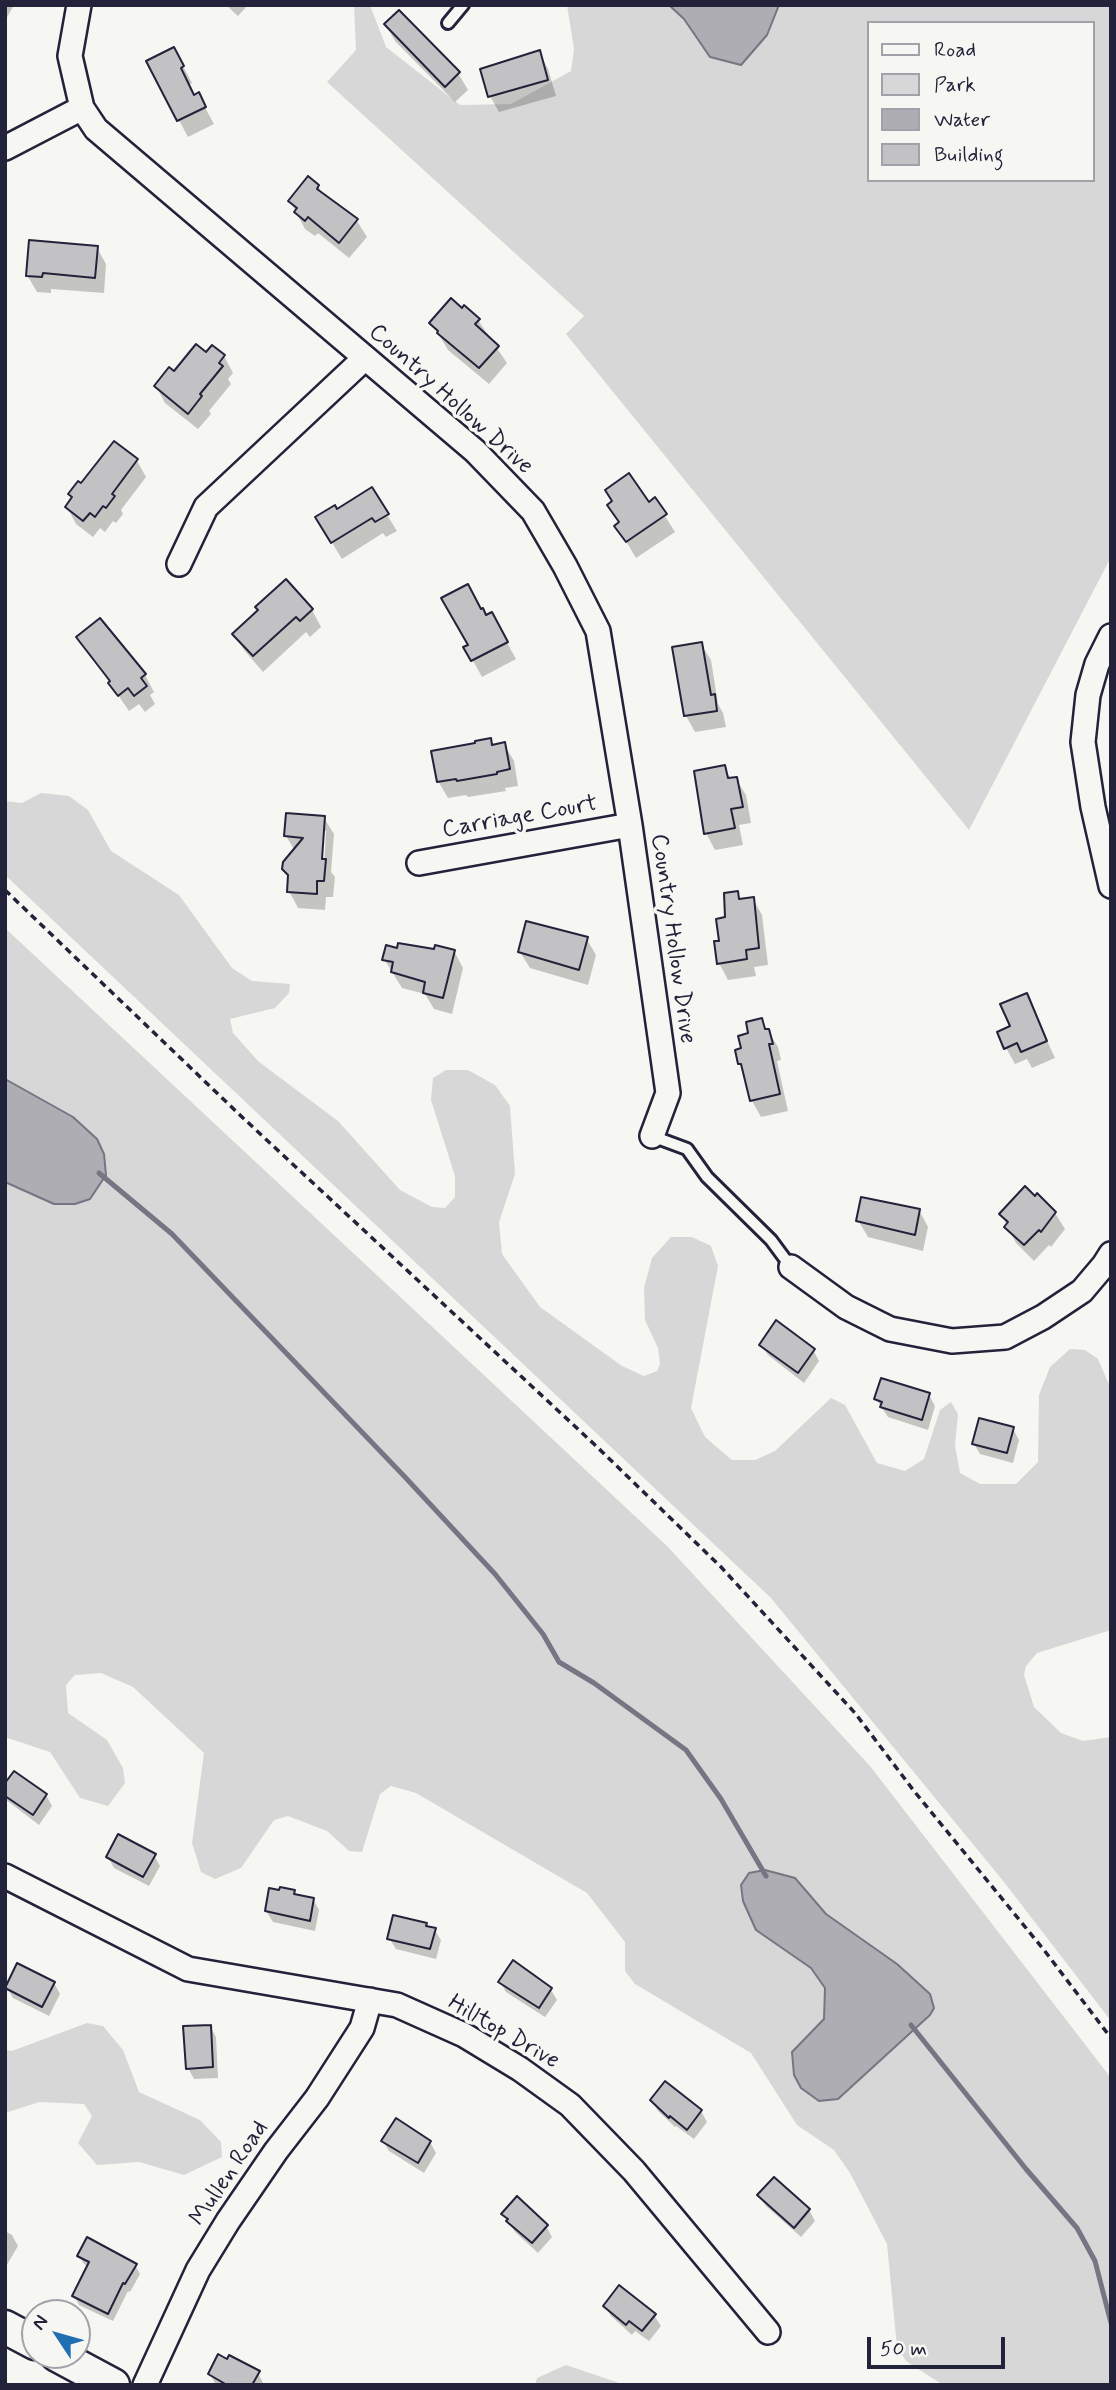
<!DOCTYPE html>
<style>
body{margin:0}
#map{position:relative;width:1116px;height:2390px;overflow:hidden;background:#f6f6f2;font-family:Mynerve,sans-serif}
canvas{display:block}
.frame{position:absolute;inset:0;border:7px solid #22223b;pointer-events:none}
.legend{position:absolute;left:867px;top:21px;width:228px;height:161px;box-sizing:border-box;background:#f6f6f2;border:2px solid #a1a1a9;margin:0;padding:9px 12px;list-style:none;font-size:21px;color:#22223b}
.legend li{display:flex;align-items:center;gap:14px;height:35px}
.legend b{width:35px;border:2px solid #a1a1a9}
.north{position:absolute;left:21px;top:2299px;width:70px;height:70px;box-sizing:border-box;background:#f6f6f2;border:2px solid #a1a1a9;border-radius:50%;rotate:306deg;font-size:19px;font-weight:700;line-height:28px;text-align:center;color:#22223b}
.north::after{content:'';display:block;margin:auto;width:24px;height:32px;background:#1f6fb2;clip-path:polygon(50% 0,100% 100%,50% 72%,0 100%)}
.scale{position:absolute;left:867px;top:2337px;width:138px;height:32px;box-sizing:border-box;border:4px solid #22223b;border-top:0;padding-left:9px;font-size:21px;line-height:24px;white-space:nowrap;color:#22223b;-webkit-text-stroke:5px #f6f6f2;paint-order:stroke}
</style>
<div id="map">
<canvas width="1116" height="2390"></canvas>
<div class="frame"></div>
<ul class="legend">
<li><b style="height:9px;background:#f6f6f2"></b>Road</li>
<li><b style="height:19px;background:#d7d7d7"></b>Park</li>
<li><b style="height:19px;background:#adadb3"></b>Water</li>
<li><b style="height:19px;background:#c2c2c4"></b>Building</li>
</ul>
<div class="north">N</div>
<div class="scale">50 m</div>
</div>
<script>
const c = document.querySelector('canvas').getContext('2d');
c.lineJoin = 'round';
function fill(path, color) { c.fillStyle = color; c.fill(path, 'evenodd'); }
const poly = rows => new Path2D(rows.map(r => 'M' + r).join(''));
function strokePath(path, color, width, dash) { c.strokeStyle = color; c.lineWidth = width; c.lineCap = dash ? 'butt' : 'round'; c.setLineDash(dash || []); c.stroke(path); }
function label(font, color, halo, rows, align = 'center') {
  c.font = font + ' Mynerve,sans-serif'; c.lineWidth = 7; c.setLineDash([]); c.textBaseline = 'middle'; c.strokeStyle = halo; c.fillStyle = color; for (const [text, x, y, turn = 0] of rows) {
    c.save(); c.translate(x, y); c.rotate((+turn || 0) * Math.PI / 180); c.textAlign = isNaN(turn) ? turn : align; if (halo) c.strokeText(text, 0, 0); c.fillText(text, 0, 0); c.restore();
  }
}
fill(poly([
 [354,5,370,5,386,47,460,105,511,104,571,71,574,49,567,5,669,5,684,19,710,57,767,35,779,5,1111,5,1111,557,969,830,566,334,584,316,327,82,356,50],
 [869,23,1093,23,1093,180,869,180],
 [41,793,69,796,88,810,111,851,179,895,232,968,252,981,290,984,289,993,275,1008,230,1019,233,1033,259,1062,338,1121,400,1190,432,1207,445,1208,455,1197,455,1176,431,1100,433,1078,446,1070,468,1070,495,1085,510,1106,515,1174,499,1222,502,1254,540,1307,622,1366,644,1376,657,1371,660,1364,658,1348,645,1320,644,1288,652,1258,671,1237,692,1237,711,1246,718,1266,691,1408,705,1437,732,1460,755,1460,775,1451,831,1398,845,1405,877,1463,905,1471,924,1459,940,1410,951,1402,958,1414,955,1445,960,1473,980,1484,1016,1484,1038,1462,1039,1395,1050,1367,1070,1349,1085,1350,1098,1359,1111,1389,1111,1630,1037,1653,1026,1666,1024,1675,1034,1707,1061,1733,1083,1741,1111,1737,1111,2021,1004,1882,771,1598,5,875,5,801,22,803],
 [5,928,667,1546,870,1766,1111,2078,1111,2385,943,2385,906,2361,897,2347,887,2244,850,2173,834,2150,797,2125,751,2053,635,1984,625,1971,625,1942,587,1893,416,1793,391,1786,380,1794,362,1852,349,1851,327,1831,288,1816,274,1820,241,1868,215,1879,201,1872,192,1843,204,1753,133,1687,101,1673,75,1675,66,1685,68,1713,107,1740,123,1768,125,1783,108,1806,80,1798,50,1752,5,1737,5,1183,54,1204,73,1117,5,1079],
 [796,1878,826,1914,897,1964,934,2007,930,2015,838,2099,792,2052,824,2019,825,1988,811,1968,756,1930,743,1901],
 [87,2023,103,2026,123,2050,139,2092,200,2120,221,2142,222,2157,184,2175,139,2162,97,2165,78,2143,92,2116,84,2104,39,2102,5,2113,5,2050,12,2051],
 [566,2365,625,2385,535,2385,537,2378]
]), '#d7d7d7');
const water = poly([
 [669,5,779,5,767,35,741,65,710,57,684,19,669,5],
 [5,1079,73,1117,97,1139,104,1154,106,1175,90,1199,75,1204,54,1204,5,1182,5,1079],
 [765,1870,795,1878,826,1914,897,1964,930,1994,934,2008,930,2015,838,2099,819,2101,801,2088,794,2075,792,2052,824,2019,825,1988,811,1968,756,1930,743,1901,741,1885,749,1873,765,1870]
]);
fill(water, '#adadb3');
strokePath(water, '#757583', 2);
fill(poly([
 [5,5,14,5,5,21],
 [226,5,248,5,238,16],
 [386,25,458,73,468,90,455,102,395,41],
 [539,52,548,69,556,96,499,112,490,96],
 [148,62,183,66,192,83,189,85,195,96,198,95,214,124,188,137],
 [318,186,324,197,341,207,357,221,367,237,349,258,318,233,315,236,305,229,290,201],
 [97,248,106,264,104,293,51,289,51,293,37,292,27,275],
 [478,320,507,363,489,384,448,350,432,323],
 [206,354,224,356,233,373,228,379,231,384,209,411,211,414,198,429,165,403,156,386],
 [137,461,146,477,121,510,123,514,116,523,113,521,105,532,100,528,93,537,76,524,67,507,73,499,70,494,82,486],
 [655,500,675,532,636,558,617,526],
 [337,511,387,515,397,531,386,537,383,533,342,559,317,518],
 [286,581,312,610,321,627,310,637,306,632,263,672,244,650,234,634,259,611],
 [481,611,500,630,516,659,482,677,466,648,470,645],
 [100,620,145,675,154,692,150,695,155,704,145,712,139,704,129,711,78,637],
 [701,644,711,660,718,704,723,713,726,727,695,732,686,716,674,649],
 [490,740,494,746,504,744,514,761,518,786,505,788,506,791,468,797,466,795,448,798,438,781],
 [724,767,731,780,736,779,746,795,751,823,739,825,743,845,715,850,706,833],
 [324,818,334,834,331,872,335,877,333,897,326,897,325,910,298,908,289,891,295,851,286,836],
 [323,831,326,831,324,868,320,867],
 [737,893,741,900,753,899,762,915,768,965,754,967,756,976,728,980,719,963,726,919],
 [586,938,596,955,588,985,530,968,520,952],
 [398,950,454,951,463,968,452,1014,434,1009,425,994,402,988,384,959],
 [1026,995,1055,1058,1032,1068,1027,1059,1015,1064,1006,1048],
 [761,1020,778,1047,781,1060,777,1061,788,1111,761,1117,752,1101,745,1073,740,1064,750,1035],
 [919,1210,928,1227,923,1251,868,1237,858,1220],
 [1055,1213,1065,1229,1051,1247,1049,1245,1034,1261,1016,1243,1001,1214],
 [761,1345,813,1350,819,1361,804,1383,768,1355],
 [929,1395,935,1406,928,1430,888,1417,876,1399],
 [1013,1429,1019,1440,1013,1463,980,1454,974,1444],
 [14,1773,46,1795,52,1806,39,1825,5,1799,5,1786],
 [154,1855,160,1866,149,1886,114,1868,108,1857],
 [294,1892,296,1896,313,1899,319,1910,315,1931,273,1922,266,1911],
 [426,1925,427,1928,434,1929,441,1940,436,1959,396,1949,389,1938],
 [500,1982,551,1990,557,2000,545,2017,506,1992],
 [54,1983,60,1994,49,2016,13,1998,7,1988],
 [210,2026,216,2037,218,2078,194,2079,188,2068],
 [665,2084,701,2111,707,2122,694,2139,676,2126,675,2127,658,2111,652,2101],
 [383,2141,430,2142,436,2153,424,2173,389,2151],
 [774,2179,809,2210,815,2221,801,2237,766,2206,759,2196],
 [503,2214,546,2226,552,2237,538,2253,515,2232],
 [5,2231,12,2235,18,2246,5,2268],
 [79,2256,135,2265,140,2274,130,2292,128,2291,113,2321,79,2305,74,2296,89,2267,84,2264],
 [605,2306,654,2315,661,2326,649,2341,635,2331,632,2335,611,2316],
 [258,2373,264,2385,216,2385,210,2374]
]), '#0003');
strokePath(poly([
 [99,1173,172,1234,404,1476,495,1574,543,1634,559,1662,594,1683,686,1750,721,1799,766,1876],
 [911,2025,1026,2169,1077,2228,1095,2261,1111,2323]
]), '#757583', 5);
const building = poly([
 [399,10,460,72,445,87,384,24,399,10],
 [174,47,184,66,181,68,194,95,199,92,206,107,177,121,146,61,174,47],
 [540,50,548,80,488,97,480,69,540,50],
 [308,176,319,185,317,189,358,219,339,243,308,217,305,221,294,212,297,208,288,201,308,176],
 [29,240,98,246,95,278,43,273,42,277,26,276,29,240],
 [451,298,462,308,464,305,480,319,475,324,499,346,479,368,437,333,438,331,429,323,451,298],
 [196,344,206,352,212,345,225,355,219,363,223,366,200,394,202,396,188,414,154,386,169,367,174,371,196,344],
 [114,441,138,459,112,494,115,496,106,508,103,506,95,517,90,513,83,521,65,507,72,497,68,494,78,481,81,483,114,441],
 [629,473,649,502,655,497,667,514,626,542,614,526,619,522,607,505,612,501,605,490,629,473],
 [372,487,389,514,375,522,372,518,331,543,315,517,335,505,337,509,372,487],
 [286,579,313,609,300,621,296,617,253,656,232,634,258,610,255,607,286,579],
 [468,584,481,609,483,608,486,615,492,612,508,642,471,661,463,647,468,645,441,598,468,584],
 [100,618,146,674,141,678,147,686,134,696,128,688,118,696,108,683,110,681,76,637,100,618],
 [702,642,711,695,715,694,717,711,684,716,672,647,702,642],
 [491,738,492,745,505,742,510,769,497,772,497,774,457,781,456,779,437,782,431,751,475,743,475,741,491,738],
 [725,765,728,778,737,777,743,807,731,809,735,828,704,834,694,771,725,765],
 [286,813,325,816,322,859,326,859,324,881,317,881,317,894,287,892,288,875,282,869,283,862,303,838,284,836,286,813],
 [738,891,739,899,754,897,759,948,746,950,747,959,717,964,714,941,719,941,716,919,725,917,724,893,738,891],
 [526,921,588,937,579,970,518,952,526,921],
 [398,943,434,949,435,945,455,950,443,998,423,993,425,982,391,972,393,962,382,960,386,945,397,948,398,943],
 [1027,993,1047,1041,1021,1052,1017,1043,1004,1049,997,1032,1010,1026,1000,1004,1027,993],
 [762,1018,765,1029,769,1029,773,1044,769,1044,780,1094,750,1101,741,1064,738,1064,735,1050,741,1048,738,1036,748,1033,746,1022,762,1018],
 [1025,1186,1035,1196,1037,1193,1056,1212,1041,1232,1039,1230,1024,1245,1004,1227,1008,1222,999,1214,1025,1186],
 [861,1197,920,1209,915,1235,856,1221,861,1197],
 [776,1320,815,1349,798,1373,759,1345,776,1320],
 [881,1378,930,1393,922,1420,880,1407,882,1402,874,1399,881,1378],
 [979,1418,1014,1427,1007,1453,972,1444,979,1418],
 [14,1771,47,1794,33,1815,5,1796,5,1783,14,1771],
 [118,1834,156,1854,143,1877,106,1857,118,1834],
 [280,1887,295,1890,294,1894,314,1898,310,1921,265,1911,269,1888,279,1890,280,1887],
 [393,1915,427,1923,426,1926,436,1928,430,1949,387,1939,393,1915],
 [513,1960,552,1988,539,2008,498,1982,513,1960],
 [17,1963,55,1982,42,2007,5,1988,17,1963],
 [211,2025,213,2067,186,2069,183,2026,211,2025],
 [665,2081,702,2110,687,2130,670,2116,669,2118,650,2100,665,2081],
 [396,2118,431,2141,418,2163,381,2141,396,2118],
 [774,2177,810,2209,794,2228,757,2195,774,2177],
 [517,2196,548,2225,532,2243,506,2221,508,2219,501,2214,517,2196],
 [87,2237,137,2264,125,2284,123,2283,108,2314,72,2296,89,2262,77,2256,87,2237],
 [619,2285,656,2314,642,2331,629,2321,626,2325,603,2306,619,2285],
 [218,2354,227,2359,229,2355,260,2371,252,2385,227,2385,208,2374,218,2354]
]);
fill(building, '#c2c2c4');
strokePath(building, '#22223b', 2);
const lane = poly([
 [448,23,463,5],
 [652,1136,687,1149,707,1177,771,1240,791,1267]
]);
const street = poly([
 [79,5,70,56,82,108,96,129,475,451,533,511,565,566,598,631,630,825,668,1093,652,1136],
 [5,148,82,108],
 [179,564,206,507,365,358],
 [1111,636,1097,664,1088,695,1083,742,1093,807,1111,886],
 [419,863,630,825],
 [791,1267,846,1307,890,1329,952,1341,1005,1337,1043,1317,1082,1291,1104,1265,1111,1254],
 [5,1876,188,1969,397,2005,464,2035,520,2069,570,2105,634,2171,768,2332],
 [145,2385,198,2270,228,2221,276,2151,317,2098,362,2028,370,2000]
]);
const secondary = poly([
 [5,2327,35,2343],
 [57,2355,113,2385]
]);
strokePath(lane, '#22223b', 16);
strokePath(street, '#22223b', 28);
strokePath(secondary, '#22223b', 37);
strokePath(poly([
 [5,890,242,1117,594,1444,721,1567,855,1713,914,1791,1044,1950,1111,2038]
]), '#22223b', 3.5, [7, 5]);
strokePath(lane, '#f6f6f2', 10);
strokePath(street, '#f6f6f2', 23);
strokePath(secondary, '#f6f6f2', 32);
label('24px', '#22223b', '#f6f6f2', [
 ["Country Hollow Drive",450,400,42],
 ["Carriage Court",520,818,-10],
 ["Country Hollow Drive",672,939,82],
 ["Hilltop Drive",503,2033,30],
 ["Mullen Road",230,2174,-56]
]);
</script>
